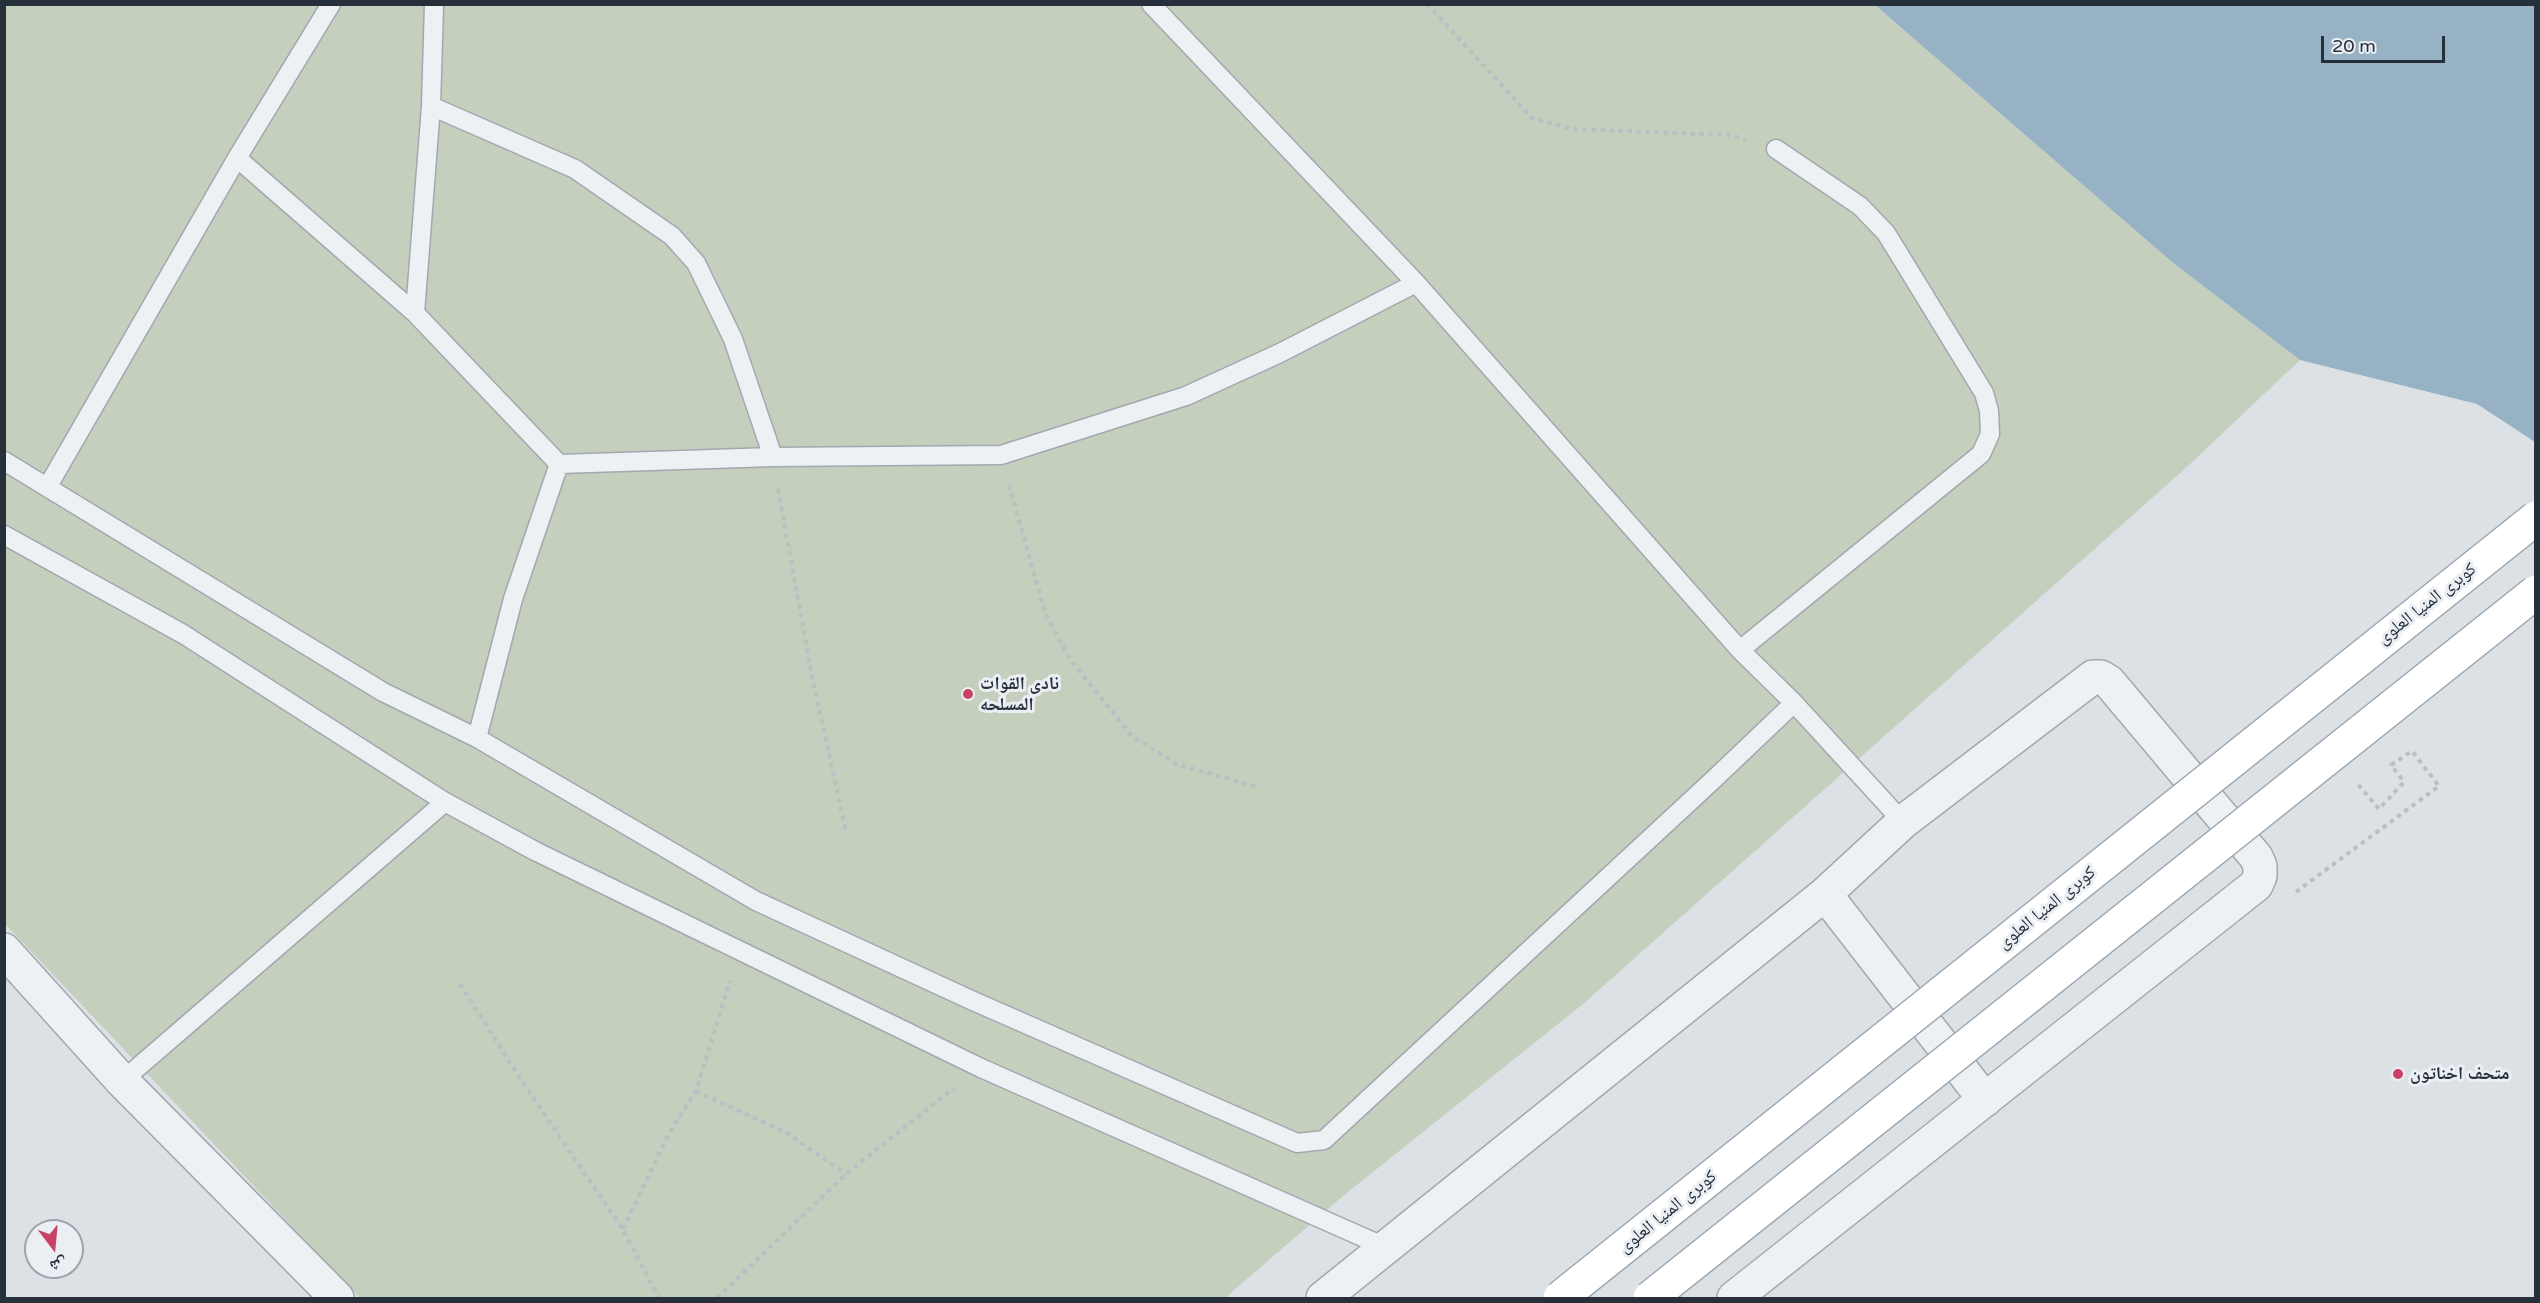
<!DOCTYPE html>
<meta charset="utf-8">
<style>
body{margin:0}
#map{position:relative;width:2540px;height:1303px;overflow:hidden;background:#dce1e6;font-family:"Varela Round","Noto Naskh Arabic",sans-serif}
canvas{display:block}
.frame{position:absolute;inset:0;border:6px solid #26303b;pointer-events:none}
.north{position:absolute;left:24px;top:1219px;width:60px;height:60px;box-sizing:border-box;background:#ebeff4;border:2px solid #9ca3aa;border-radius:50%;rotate:164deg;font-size:16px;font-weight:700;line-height:24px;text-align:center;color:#26303b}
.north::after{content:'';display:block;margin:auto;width:21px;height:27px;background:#c94264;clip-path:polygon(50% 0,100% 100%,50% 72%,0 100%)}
.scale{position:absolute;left:2321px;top:36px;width:124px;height:27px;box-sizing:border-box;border:3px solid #26303b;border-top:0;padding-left:8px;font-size:18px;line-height:21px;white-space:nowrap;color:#26303b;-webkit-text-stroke:4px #ebeff4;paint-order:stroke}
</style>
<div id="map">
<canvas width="2540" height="1303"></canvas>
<div class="frame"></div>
<div class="north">ش</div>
<div class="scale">20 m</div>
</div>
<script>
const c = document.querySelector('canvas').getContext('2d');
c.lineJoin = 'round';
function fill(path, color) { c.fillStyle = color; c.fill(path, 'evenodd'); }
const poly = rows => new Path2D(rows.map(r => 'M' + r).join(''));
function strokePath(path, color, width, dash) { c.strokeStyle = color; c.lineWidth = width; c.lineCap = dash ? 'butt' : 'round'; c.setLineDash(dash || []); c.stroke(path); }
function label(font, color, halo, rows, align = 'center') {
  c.font = font + ' "Varela Round","Noto Naskh Arabic",sans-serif'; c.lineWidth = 6; c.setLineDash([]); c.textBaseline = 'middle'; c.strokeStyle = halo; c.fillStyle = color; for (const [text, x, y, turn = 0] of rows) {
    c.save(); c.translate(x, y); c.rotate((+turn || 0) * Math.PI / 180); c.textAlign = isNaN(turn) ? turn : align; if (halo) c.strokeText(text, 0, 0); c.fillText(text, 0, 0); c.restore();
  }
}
fill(poly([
 [5,5,1875,5,2172,262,2300,360,2189,465,1583,1004,1343,1196,1225,1298,360,1298,5,924]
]), '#c4cfbd');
fill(poly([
 [1875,5,2535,5,2535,442,2477,404,2300,360,2172,262]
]), '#97b2c5');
const service = poly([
 [431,106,575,169,672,236,696,263,733,339,773,457],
 [237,158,415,313,559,464,773,457,1001,455,1186,396,1280,353,1416,283],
 [415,313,431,106,434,4],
 [4,461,383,692,477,738,756,901,971,1000,1297,1143,1324,1140,1712,781,1794,703,1740,650,1416,283,1151,4],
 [48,486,237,158,331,4],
 [4,535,183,634,445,802,535,851,981,1068,1385,1247],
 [1740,650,1981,454,1990,434,1989,411,1984,393,1886,233,1860,206,1776,149],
 [1794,703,1903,822],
 [477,738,513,599,559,464],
 [122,1081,445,802]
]);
const minor = poly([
 [1825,894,1985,1100],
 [4,950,122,1081,337,1298],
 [1323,1298,1825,894,1903,822,2093,677,2101,677,2109,682,2256,857,2260,866,2260,876,2256,885,1734,1298]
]);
strokePath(service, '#a2a8af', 21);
strokePath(minor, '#a2a8af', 36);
strokePath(poly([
 [1427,4,1532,118,1571,129,1731,135,1746,140],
 [1009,485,1046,616,1072,662,1132,736,1176,764,1258,787],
 [778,489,812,676,846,832],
 [2296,892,2439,786,2412,751,2391,765,2404,782,2379,809,2356,782],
 [460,984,516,1072,623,1230,659,1298],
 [696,1091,787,1133,846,1174],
 [623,1229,669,1133,696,1091,730,981],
 [717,1298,846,1174,954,1088]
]), '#babfc4', 4, [4.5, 4.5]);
strokePath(service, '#eef1f4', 18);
strokePath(minor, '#eef1f4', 33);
const primaryBridge = poly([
 [1560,1298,2536,518],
 [1650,1298,2536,592]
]);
strokePath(primaryBridge, '#9ca6b1', 36, []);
strokePath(primaryBridge, '#fff', 33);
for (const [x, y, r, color] of [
 [968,694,6,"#c94264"],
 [2398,1074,6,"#c94264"]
]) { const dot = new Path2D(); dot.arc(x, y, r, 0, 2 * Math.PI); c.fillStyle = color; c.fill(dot); strokePath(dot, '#ebeff4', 2); }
label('18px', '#26303b', '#ebeff4', [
 ["كوبرى المنيا العلوى",2427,604,-38],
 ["كوبرى المنيا العلوى",2047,908,-39],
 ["كوبرى المنيا العلوى",1668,1212,-39]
]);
label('bold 18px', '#26303b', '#ebeff4', [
 ["نادى القوات",980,684],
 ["المسلحه",980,705],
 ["متحف اخناتون",2410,1074]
], 'left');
</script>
